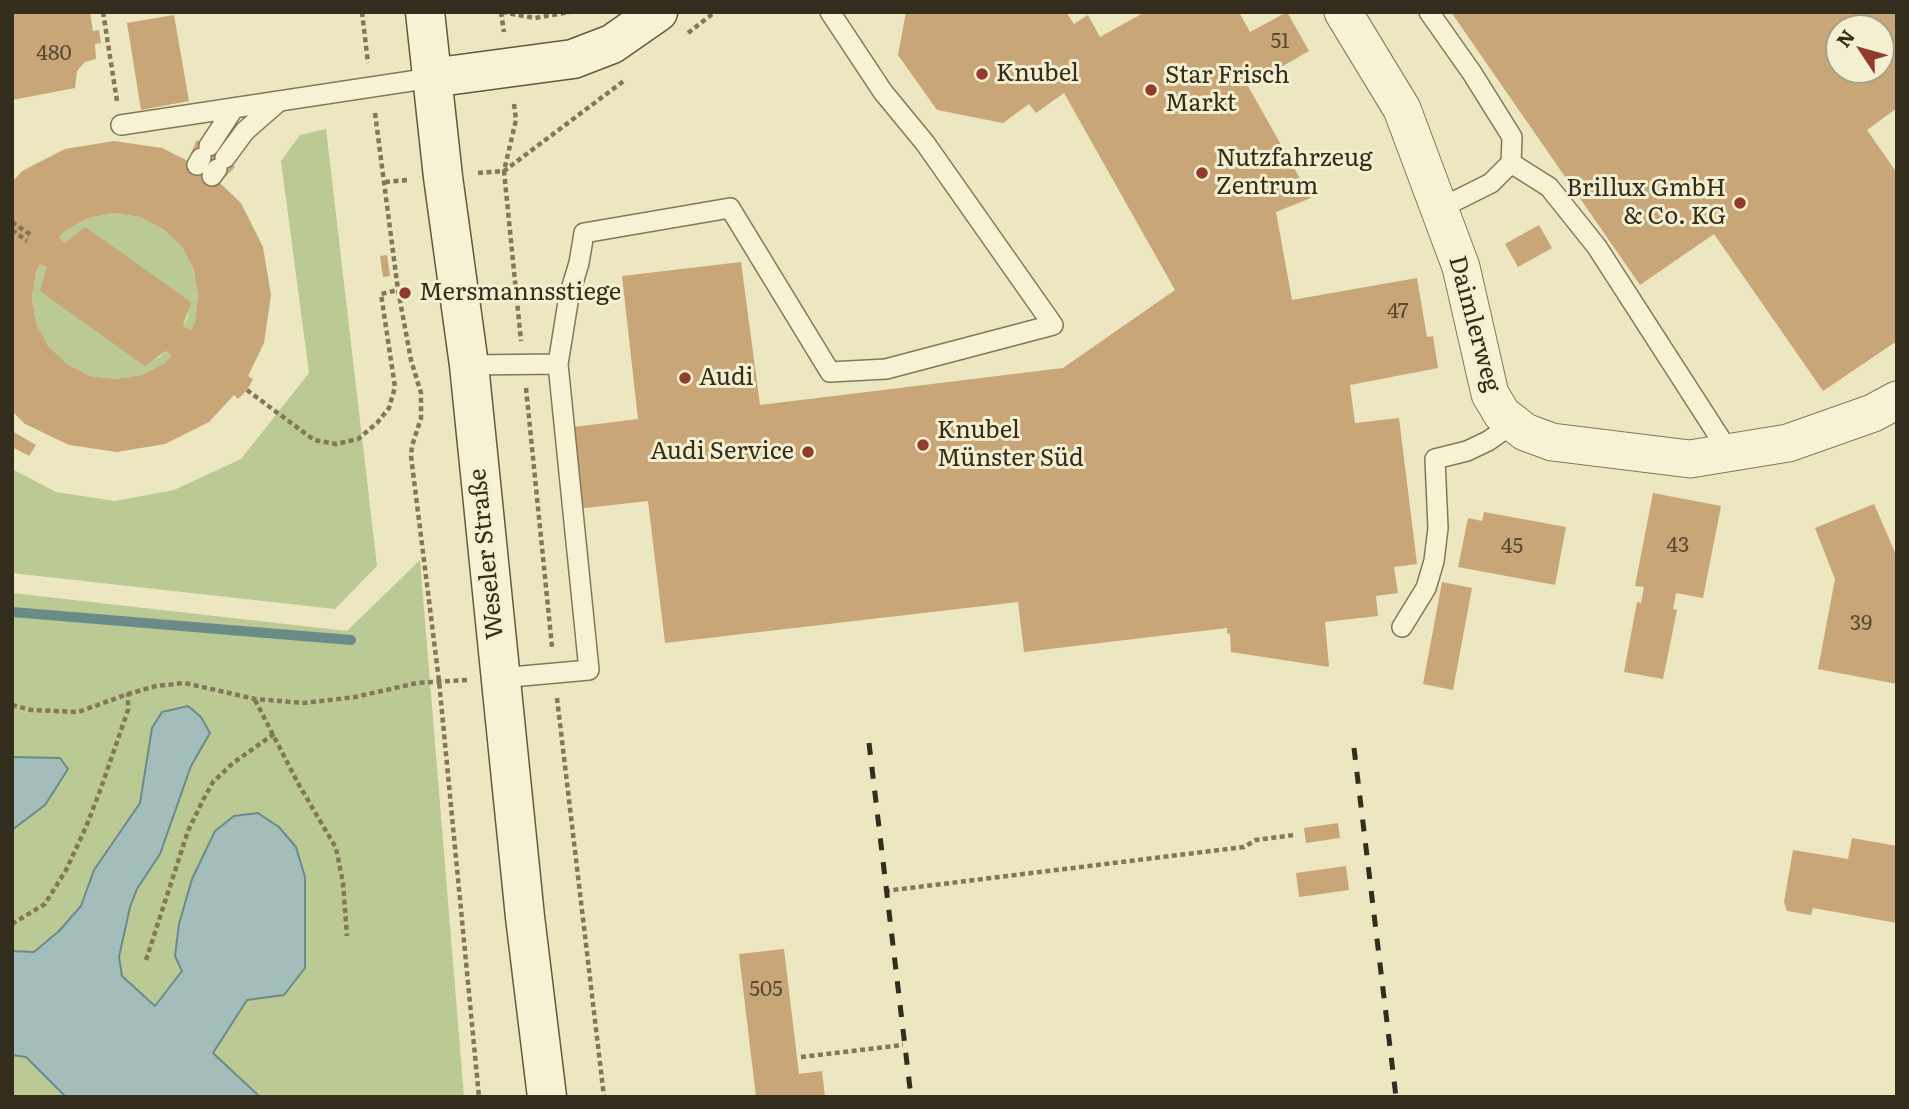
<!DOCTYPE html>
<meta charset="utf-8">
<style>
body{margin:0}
#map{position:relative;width:1909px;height:1109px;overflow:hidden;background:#ece6c1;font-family:Literata,serif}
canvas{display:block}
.frame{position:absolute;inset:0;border:14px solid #342c1d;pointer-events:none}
.north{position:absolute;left:1825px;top:14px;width:70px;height:70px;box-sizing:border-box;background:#f3efd0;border:2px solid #a7a188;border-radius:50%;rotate:306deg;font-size:19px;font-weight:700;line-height:28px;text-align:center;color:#342c1d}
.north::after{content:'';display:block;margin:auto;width:24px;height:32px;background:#903b2c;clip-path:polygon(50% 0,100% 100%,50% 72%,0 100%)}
</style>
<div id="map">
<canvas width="1909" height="1109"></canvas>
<div class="frame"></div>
<div class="north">N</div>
</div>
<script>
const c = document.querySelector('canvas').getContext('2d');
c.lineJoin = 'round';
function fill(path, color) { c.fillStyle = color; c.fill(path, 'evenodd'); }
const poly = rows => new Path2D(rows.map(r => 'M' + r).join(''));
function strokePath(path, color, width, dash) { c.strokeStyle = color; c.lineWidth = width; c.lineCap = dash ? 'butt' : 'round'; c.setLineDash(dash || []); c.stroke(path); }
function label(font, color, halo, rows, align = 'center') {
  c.font = font + ' Literata,serif'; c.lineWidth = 6; c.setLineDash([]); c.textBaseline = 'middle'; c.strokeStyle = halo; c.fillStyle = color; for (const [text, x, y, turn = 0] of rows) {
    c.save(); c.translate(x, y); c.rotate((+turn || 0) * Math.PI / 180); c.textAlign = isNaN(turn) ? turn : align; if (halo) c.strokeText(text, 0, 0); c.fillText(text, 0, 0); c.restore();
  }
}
fill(poly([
 [326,129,377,566,335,609,12,573,12,469,56,492,115,501,174,490,241,459,309,373,281,161,300,135],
 [114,213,140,217,163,229,182,247,194,270,198,295,195,321,191,330,183,326,187,319,189,304,83,230,65,243,59,237,66,230,88,218],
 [40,264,47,267,42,289,147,363,160,357,166,351,171,356,165,363,142,375,116,379,90,376,67,364,48,346,36,323,32,298,36,272],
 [420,560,464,1097,260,1097,213,1053,247,1000,283,995,305,877,296,847,279,827,192,879,179,924,175,956,182,971,155,1006,122,976,119,957,130,907,137,889,160,854,191,766,210,733,188,706,161,712,152,728,140,803,94,870,81,906,59,931,34,952,12,950,12,830,45,805,60,758,12,757,12,593,347,631],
 [12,1055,26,1057,66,1097,12,1097]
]), '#bbc995');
const water = poly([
 [188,706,201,717,210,733,191,766,160,854,137,889,130,907,119,957,122,976,155,1006,182,971,175,956,179,924,192,879,215,831,234,816,258,813,279,827,296,847,305,877,305,968,284,995,247,1000,213,1053,260,1097,66,1097,26,1057,12,1055,12,951,34,952,59,931,81,906,94,870,140,803,152,728,162,712,188,706],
 [12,757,60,758,68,769,45,805,12,830,12,757]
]);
fill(water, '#a3beba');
strokePath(water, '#6b8b88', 2);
strokePath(poly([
 [12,612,351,640]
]), '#6b8b88', 10);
fill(poly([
 [12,12,90,12,93,31,99,30,101,43,95,44,96,59,85,62,77,71,75,88,12,100],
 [906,12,1066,12,1074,24,1088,15,1100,37,1145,12,1239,12,1250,32,1287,12,1309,51,1248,86,1311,198,1276,212,1292,300,1417,278,1427,337,1433,336,1438,368,1350,385,1355,423,1399,418,1417,564,1394,567,1398,593,1376,596,1378,616,1325,622,1329,667,1231,652,1230,633,1227,634,1227,628,1024,652,1018,602,665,643,648,501,576,509,566,428,638,419,622,276,741,262,760,405,1063,368,1175,290,1064,93,1036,113,1029,104,1003,123,937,110,898,55],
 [1451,12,1897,12,1897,108,1867,130,1897,173,1897,341,1823,391,1714,234,1640,285],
 [1839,28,1881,28,1881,70,1839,70],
 [174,15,189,101,141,110,127,23],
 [197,140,218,151,235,167,225,177,210,162,191,153],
 [114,141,162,148,206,170,241,203,263,247,271,295,264,343,248,376,253,379,247,390,238,399,234,395,209,422,165,444,117,452,69,445,25,424,12,411,12,182,22,171,65,149],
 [114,213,140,217,163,229,182,247,194,270,198,295,195,321,191,330,183,326,191,302,85,227,65,243,59,237,66,230,88,218],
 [40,264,47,267,40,291,145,366,166,351,171,356,165,363,142,375,116,379,90,376,67,364,48,346,36,323,32,298,36,272],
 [1539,225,1552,248,1518,267,1505,244],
 [387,255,390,276,383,277,380,256],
 [12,431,36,445,29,456,12,447],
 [1653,493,1721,506,1703,598,1676,593,1673,609,1677,610,1663,679,1624,672,1637,602,1641,603,1644,587,1635,586],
 [1874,504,1897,557,1897,684,1818,669,1835,579,1815,528],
 [1484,512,1566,527,1555,585,1458,567,1468,518,1482,521],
 [1442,582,1472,588,1453,690,1423,684],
 [1338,823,1340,838,1306,843,1304,828],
 [1852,838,1897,846,1897,923,1813,908,1811,915,1787,911,1784,902,1793,850,1848,859],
 [1346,866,1349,890,1299,897,1296,873],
 [784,949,799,1074,822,1071,825,1097,756,1097,739,954]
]), '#c8a678');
const lane = poly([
 [1429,12,1472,73,1512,137,1511,163,1491,183,1439,209],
 [121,125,431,78],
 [209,146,232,111,232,108],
 [225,158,245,131,277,103],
 [1511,163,1549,187,1597,247,1729,452],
 [197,165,201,158],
 [212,176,217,169],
 [469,365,558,364],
 [1402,627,1426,588,1434,561,1438,528,1435,459,1467,451,1488,441,1514,423],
 [500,678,589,670,558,364,569,296,579,263,584,233,730,208,830,372,886,369,1053,325,925,143,883,92,830,12]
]);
const street = poly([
 [1343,12,1402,109,1461,267,1490,394,1502,414,1525,432,1552,442,1690,459,1788,443,1873,413,1897,400]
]);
const secondary = poly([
 [425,12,443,177,469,365,525,917,547,1097],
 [431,78,573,59,612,44,658,12]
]);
strokePath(lane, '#847759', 22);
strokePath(street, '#847759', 39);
strokePath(secondary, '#66583d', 41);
strokePath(poly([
 [103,12,117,101],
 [362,12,368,63],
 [501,12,504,32],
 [502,12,535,18,570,12],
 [688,33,715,12],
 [514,104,516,120,504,171,521,341],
 [375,113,398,290,411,360,421,393,421,418,412,446,411,456,439,681,479,1097],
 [478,173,504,171,625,80],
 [385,182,407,180],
 [12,222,31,235],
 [12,230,27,241],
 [526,388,552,647],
 [247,390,314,440,336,444,358,439,377,423,389,408,395,387,381,294,398,290],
 [557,698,604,1097],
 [255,700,299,785,336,848,343,883,347,936],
 [12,705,31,710,78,712,128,694,156,686,185,683,255,699,304,703,355,697,417,683,468,680],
 [885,891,1244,847,1256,840,1294,835],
 [12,924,45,904,66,870,86,827,101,788,128,710,128,694],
 [146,960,188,831,203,800,213,782,233,763,274,734],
 [801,1057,903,1045]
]), '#847759', 4.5, [5, 3.5]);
strokePath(lane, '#f7f2d3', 19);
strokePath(street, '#f7f2d3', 37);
strokePath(secondary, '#f7f2d3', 38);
strokePath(poly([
 [869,743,911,1097],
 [1354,748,1396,1097]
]), '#342c1d', 5, [12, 12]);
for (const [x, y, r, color] of [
 [982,74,7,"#903b2c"],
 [1151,90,7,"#903b2c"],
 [1202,173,7,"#903b2c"],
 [1740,203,7,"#903b2c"],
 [405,293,7,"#903b2c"],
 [685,378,7,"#903b2c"],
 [923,445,7,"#903b2c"],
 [808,452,7,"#903b2c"]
]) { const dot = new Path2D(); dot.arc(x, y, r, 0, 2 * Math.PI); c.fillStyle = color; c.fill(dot); strokePath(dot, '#f3efd0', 2.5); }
label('21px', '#594a34', null, [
 ["51",1280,42],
 ["480",54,54],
 ["47",1398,312],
 ["43",1678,546],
 ["45",1512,547],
 ["39",1861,624],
 ["505",766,990]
]);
label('24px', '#342c1d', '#f3efd0', [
 ["Knubel",996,74],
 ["Star Frisch",1165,76],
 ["Markt",1165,104],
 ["Nutzfahrzeug",1216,159],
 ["Zentrum",1216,187],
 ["Brillux GmbH",1726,189,"right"],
 ["& Co. KG",1726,217,"right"],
 ["Mersmannsstiege",419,293],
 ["Audi",699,378],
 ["Knubel",937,431],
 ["Münster Süd",937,459],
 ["Audi Service",794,452,"right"]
], 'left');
label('24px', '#342c1d', '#f3efd0', [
 ["Daimlerweg",1474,324,75],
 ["Weseler Straße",487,554,-96]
]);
</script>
